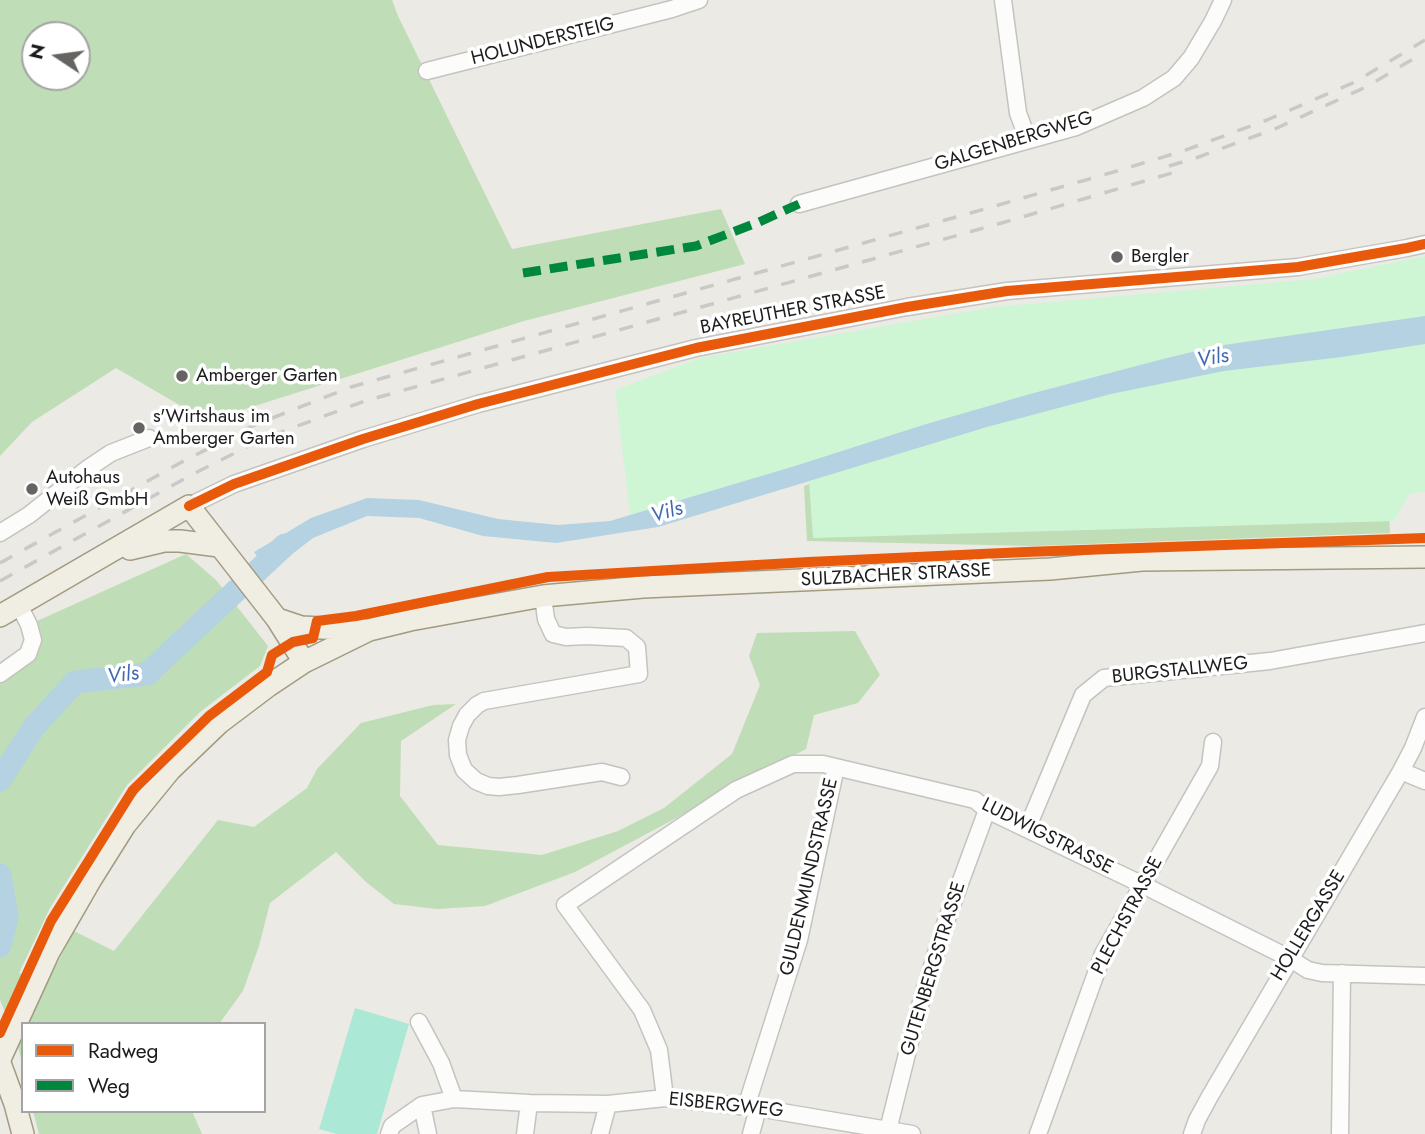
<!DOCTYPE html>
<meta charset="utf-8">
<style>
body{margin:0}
#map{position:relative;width:1425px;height:1134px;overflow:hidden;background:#eceae4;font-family:Jost,sans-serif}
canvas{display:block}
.legend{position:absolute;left:21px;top:1022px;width:245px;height:91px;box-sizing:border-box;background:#fff;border:2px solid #a4a4a4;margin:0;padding:9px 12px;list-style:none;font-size:21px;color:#1c1c1c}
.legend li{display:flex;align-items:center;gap:14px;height:35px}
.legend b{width:35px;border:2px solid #a4a4a4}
.north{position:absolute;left:21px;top:21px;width:70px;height:70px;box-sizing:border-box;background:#fff;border:2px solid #a4a4a4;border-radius:50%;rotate:283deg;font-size:19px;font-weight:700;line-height:28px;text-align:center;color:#1c1c1c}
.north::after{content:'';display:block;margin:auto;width:24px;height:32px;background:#656462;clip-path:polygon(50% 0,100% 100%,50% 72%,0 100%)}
</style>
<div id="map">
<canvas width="1425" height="1134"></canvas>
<ul class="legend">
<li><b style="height:9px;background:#e8590c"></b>Radweg</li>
<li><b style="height:9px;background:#00873e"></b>Weg</li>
</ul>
<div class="north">N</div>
</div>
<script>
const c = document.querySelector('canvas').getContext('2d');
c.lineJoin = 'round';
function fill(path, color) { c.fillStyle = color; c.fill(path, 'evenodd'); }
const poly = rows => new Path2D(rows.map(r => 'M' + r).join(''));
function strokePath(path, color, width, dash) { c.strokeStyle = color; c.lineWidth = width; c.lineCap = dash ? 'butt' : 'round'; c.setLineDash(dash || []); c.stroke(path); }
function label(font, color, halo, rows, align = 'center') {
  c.font = font + ' Jost,sans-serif'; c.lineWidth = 7; c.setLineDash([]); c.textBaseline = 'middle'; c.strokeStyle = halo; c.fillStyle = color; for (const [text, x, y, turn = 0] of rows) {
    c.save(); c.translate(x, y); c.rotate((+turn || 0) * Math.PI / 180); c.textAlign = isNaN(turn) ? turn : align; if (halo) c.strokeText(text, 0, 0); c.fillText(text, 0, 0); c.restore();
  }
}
fill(poly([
 [0,0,392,0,398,16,512,249,721,209,745,264,524,321,207,421,116,368,32,422,0,456],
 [35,35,77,35,77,77,35,77],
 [871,461,1388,494,1390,533,1033,546,807,541,804,486],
 [186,554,216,580,268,646,260,666,200,712,127,785,50,908,19,973,47,983,74,931,114,951,218,820,254,827,307,788,317,769,361,723,433,705,456,704,401,741,400,796,438,845,542,855,618,831,664,808,732,754,760,685,749,656,757,633,855,631,880,675,858,703,814,715,806,749,575,872,485,906,437,909,394,904,366,882,336,852,270,903,259,946,243,991,219,1024,23,1024,23,1067,16,1038,0,1000,0,680,38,652,37,621],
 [33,1111,192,1111,202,1134,39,1134]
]), '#bfddb6');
fill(poly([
 [1425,256,1425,492,1410,493,1394,521,813,538,808,467,631,522,615,390,700,358,993,307,1314,279]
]), '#cff6d4');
fill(poly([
 [355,1008,409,1024,377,1134,337,1134,319,1129]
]), '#abe8d6');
fill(poly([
 [1425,316,1425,344,1342,357,1224,371,1111,394,987,427,658,527,556,543,483,536,419,518,367,516,313,538,269,572,254,552,311,518,367,498,419,500,498,519,558,525,610,521,795,466,923,425,1030,394,1163,359,1217,346]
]), '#b4d2e2');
strokePath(poly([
 [0,780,34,727,75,682,147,674,285,545],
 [0,875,7,917,0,946]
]), '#b4d2e2', 23);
const minor = poly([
 [1003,0,1018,113,1028,140],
 [427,71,672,9,699,0],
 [799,204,1076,127,1143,98,1174,78,1191,58,1213,21,1223,0],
 [189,506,234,484,363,439,478,404,696,348,907,307,1007,291,1298,267,1407,248,1425,244],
 [0,533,29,515,87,469,111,453,149,438],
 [543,596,546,619,553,634,566,637,587,636,626,638,637,647,639,674,484,701,477,705,467,715,461,726,457,740,458,755,464,770,476,781,488,786,499,787,518,785,602,772,621,777],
 [0,674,28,654,33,640,29,625,19,605],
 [1401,771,1425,781],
 [1027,829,1083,695,1104,678,1270,661,1425,633],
 [419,1022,441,1063,454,1099],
 [665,1098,659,1050,642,1010,565,905,736,790,793,764,823,764,975,800,987,810,1143,885,1289,958,1308,970,1322,973,1425,976],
 [422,1105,428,1134],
 [746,1107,799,940,836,767],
 [888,1130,916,1018,945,924,987,810],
 [389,1134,392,1126,422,1105,454,1099,529,1103,608,1104,665,1098,758,1108,912,1134],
 [525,1134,529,1103],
 [600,1134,608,1104],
 [751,1134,758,1108],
 [1038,1134,1103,954,1210,766,1213,742],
 [1192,1134,1197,1120,1210,1096,1401,771,1413,748,1425,717],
 [1340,1134,1342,973]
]);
const major = poly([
 [130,549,164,541,180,541,219,546],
 [0,616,189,506,277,619,304,662],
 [277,619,301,627,365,630],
 [0,1059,49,952,91,879,125,825,170,770,219,723,268,686,304,662,369,630,410,620,543,596,643,587,1050,569,1142,560,1425,557],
 [0,1063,15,1104,23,1134]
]);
strokePath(minor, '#c4c3c0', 19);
strokePath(major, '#a19b81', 24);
strokePath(minor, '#fcfcfb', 16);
strokePath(major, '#f0ede3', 21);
strokePath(poly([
 [1169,166,1196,158,1277,128,1368,86,1418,56],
 [0,563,180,463,252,426,351,387,974,212,1117,171,1183,151,1267,120,1355,82,1425,40],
 [0,581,193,474,265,438,365,401,1005,222,1182,170]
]), '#c9c9c8', 3.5, [14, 14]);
strokePath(poly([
 [523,273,696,246,759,222,799,204]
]), '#00873e', 9, [18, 9]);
strokePath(poly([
 [189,506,234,484,363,439,478,404,696,348,907,307,1007,291,1298,267,1407,248,1425,244],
 [0,1033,51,921,133,790,209,716,267,672,272,655,293,642,313,638,317,621,356,616,548,577,809,562,1025,552,1425,538]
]), '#e8590c', 10);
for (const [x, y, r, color] of [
 [1117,257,7,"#656462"],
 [182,376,7,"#656462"],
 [139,428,7,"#656462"],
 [32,489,7,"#656462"]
]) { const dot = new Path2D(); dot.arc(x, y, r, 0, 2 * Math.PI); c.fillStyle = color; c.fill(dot); strokePath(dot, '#fff', 2.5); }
label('19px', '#1c1c1c', '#fff', [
 ["HOLUNDERSTEIG",543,42,-14],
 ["GALGENBERGWEG",1014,142,-17],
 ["BAYREUTHER STRASSE",793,311,-11],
 ["SULZBACHER STRASSE",896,576,-3],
 ["BURGSTALLWEG",1180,671,-6],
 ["LUDWIGSTRASSE",1047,837,27],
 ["GULDENMUNDSTRASSE",810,877,-77],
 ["PLECHSTRASSE",1128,916,-62],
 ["HOLLERGASSE",1309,926,-59],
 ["GUTENBERGSTRASSE",934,969,-73],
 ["EISBERGWEG",726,1106,6]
]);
label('19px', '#1c1c1c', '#fff', [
 ["Bergler",1131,257],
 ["Amberger Garten",196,376],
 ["s'Wirtshaus im",153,417],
 ["Amberger Garten",153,439],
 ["Autohaus",46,478],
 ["Weiß GmbH",46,500]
], 'left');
label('italic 21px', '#4069b4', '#fff', [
 ["Vils",1213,359,-10],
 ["Vils",667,513,-16],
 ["Vils",123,676,-7]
]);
</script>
